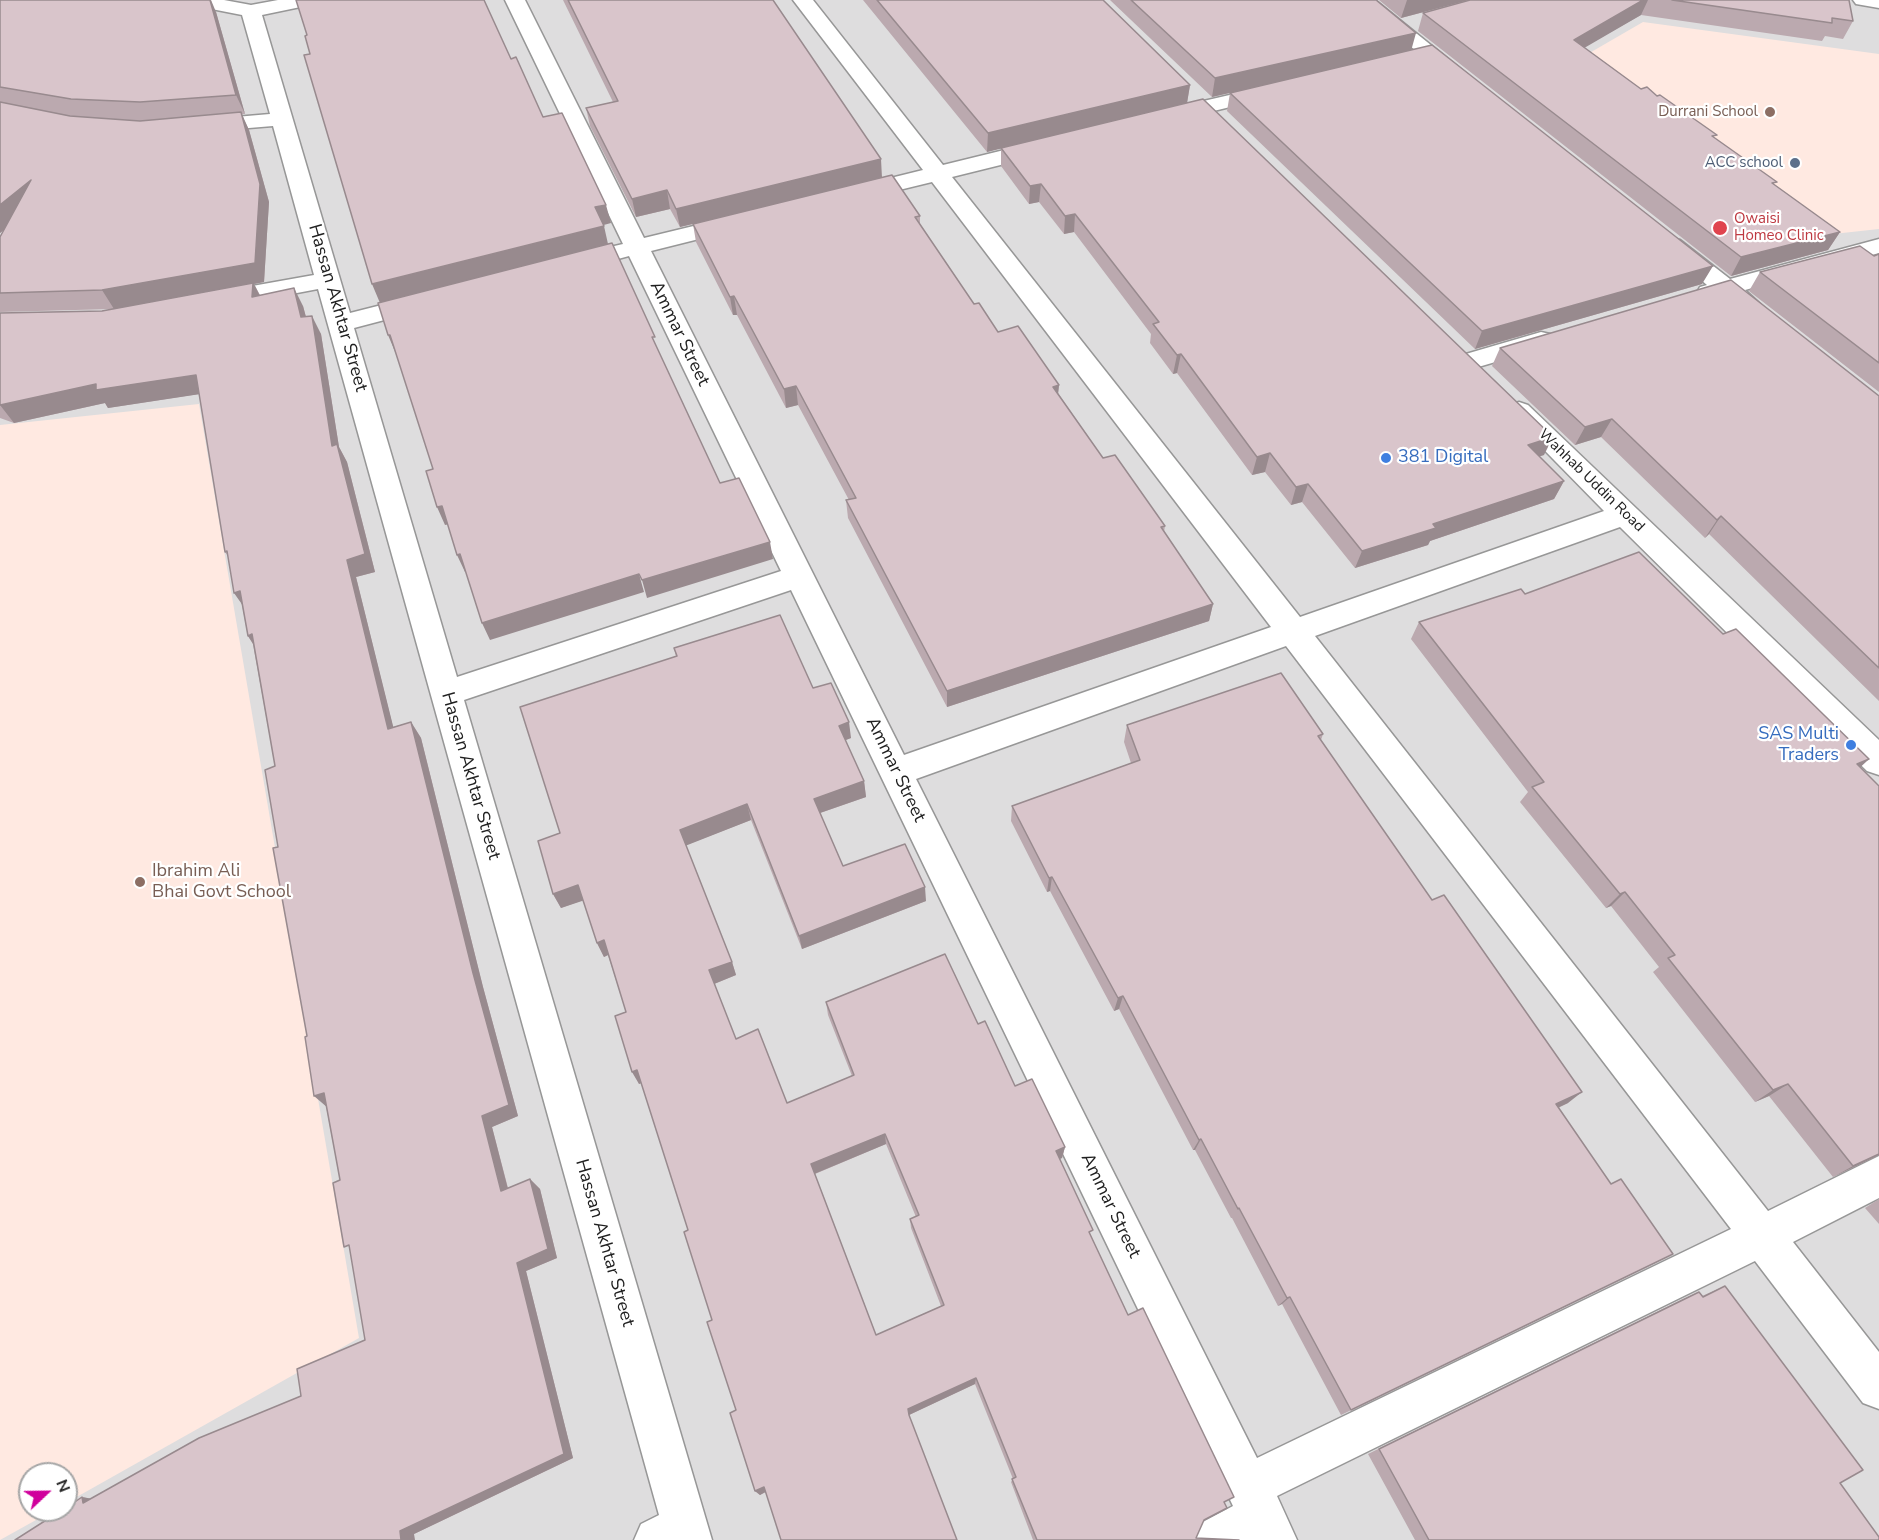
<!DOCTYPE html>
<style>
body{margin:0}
#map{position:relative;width:1879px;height:1540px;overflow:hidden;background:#f1e6e7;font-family:"Nunito Sans",sans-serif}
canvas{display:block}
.north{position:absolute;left:18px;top:1462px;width:60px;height:60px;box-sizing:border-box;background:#fff;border:2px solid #a6a6a6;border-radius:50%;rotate:68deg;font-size:16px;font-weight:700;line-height:24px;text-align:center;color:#202020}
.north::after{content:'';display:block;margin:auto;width:21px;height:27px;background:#d0009c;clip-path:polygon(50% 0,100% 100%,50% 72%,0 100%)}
</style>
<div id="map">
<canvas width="1879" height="1540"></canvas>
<div class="north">N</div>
</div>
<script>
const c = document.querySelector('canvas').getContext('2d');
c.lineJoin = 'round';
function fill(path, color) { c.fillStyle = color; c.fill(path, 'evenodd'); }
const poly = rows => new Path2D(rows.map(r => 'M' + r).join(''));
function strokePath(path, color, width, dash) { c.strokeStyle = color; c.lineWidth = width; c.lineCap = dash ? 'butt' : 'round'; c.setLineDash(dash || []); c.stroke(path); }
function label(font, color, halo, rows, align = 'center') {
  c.font = font + ' "Nunito Sans",sans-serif'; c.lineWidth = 4.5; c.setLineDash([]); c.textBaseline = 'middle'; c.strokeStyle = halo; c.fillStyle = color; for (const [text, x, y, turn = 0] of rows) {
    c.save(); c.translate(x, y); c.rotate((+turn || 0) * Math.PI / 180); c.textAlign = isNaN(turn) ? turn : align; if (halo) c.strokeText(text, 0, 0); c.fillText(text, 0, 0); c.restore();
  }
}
fill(poly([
 [0,0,1879,0,1879,1540,0,1540],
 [30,1474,66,1474,66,1510,30,1510]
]), '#deddde');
fill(poly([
 [1643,22,1879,54,1879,229,1824,235,1586,55],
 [199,404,359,1338,66,1503,66,1474,30,1474,30,1510,54,1510,0,1540,0,425]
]), '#ffe9e1');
const minor = poly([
 [183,0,224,0,251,5,278,0,318,0,315,4,262,15,350,313,425,294,434,297,437,302,434,307,354,328,457,677,781,571,629,256,618,259,610,257,606,252,610,247,623,244,505,0,525,0,644,238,739,215,747,217,751,222,747,227,651,251,904,755,1271,627,932,182,854,201,846,199,843,194,846,189,923,170,793,0,813,0,943,165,1045,140,1053,142,1056,147,1053,152,952,177,1300,617,1604,511,1506,411,1510,405,1519,402,1528,405,1879,740,1879,775,1867,771,1620,527,1315,636,1768,1211,1879,1156,1879,1198,1793,1242,1879,1352,1879,1409,1863,1403,1755,1261,1277,1496,1297,1540,1192,1540,1199,1524,1233,1506,791,590,464,700,712,1540,634,1540,641,1524,659,1515,318,289,213,309,204,306,201,301,204,296,213,293,314,275,273,126,201,132,193,131,190,126,193,121,201,120,270,114,242,15,186,4,183,0],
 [1286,646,1731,1229,1257,1458,916,779,1286,646],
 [1353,0,1375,0,1468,75,1465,79,1458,81,1451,79,1353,0],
 [1853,0,1879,0,1879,8,1856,4,1853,0],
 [1273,85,1280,87,1284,91,1280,95,1168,122,1160,121,1157,116,1160,111,1273,85],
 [1672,238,1680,240,1730,279,1879,239,1879,253,1745,290,1769,312,1766,318,1757,320,1748,318,1722,296,1709,300,1700,297,1697,292,1700,287,1707,285,1660,245,1664,240,1672,238],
 [1541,332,1550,334,1554,340,1550,346,1468,370,1459,368,1455,362,1459,356,1541,332]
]);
strokePath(minor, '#979797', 3);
fill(minor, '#fff');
fill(poly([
 [0,0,216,12,245,114,241,114,249,130,269,202,264,282,254,284,260,295,303,306,306,317,321,334,339,447,347,462,375,572,356,577,393,727,411,722,421,738,483,987,518,1116,492,1127,508,1188,530,1179,540,1189,557,1258,526,1271,573,1458,414,1534,15,1540,82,1497,91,1499,301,1396,365,1340,340,1180,326,1106,307,1036,278,847,275,766,253,644,248,636,242,605,228,556,225,552,199,394,108,408,105,403,14,423,0,418,0,313,102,311,113,309,0,312,0,237,4,230,0,233],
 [563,0,773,0,882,177,920,216,920,224,974,304,998,332,1059,385,1058,393,1103,458,1165,526,1164,532,1213,604,1209,621,947,707,848,518,846,500,849,500,798,405,786,408,737,315,733,315,696,242,693,224,680,227,670,209,636,217,590,126,586,108,613,102],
 [863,0,1103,0,1190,85,1187,103,1074,130,1544,455,1539,456,1564,481,1554,499,1430,541,1428,545,1355,568,1302,502,1291,505,1265,472,1252,475,1177,373,1173,374,1150,343,1151,334,1074,232,1064,234,1039,202,1029,204,1001,166,1001,148,987,152],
 [1110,0,1376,0,1411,50,1702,284,1475,349,1227,111,1230,93,1329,70,1212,97],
 [1379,0,1469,0,1401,18],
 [1470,0,1849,0,1853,21,1843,39,1825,36,1822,41,1641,15,1584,47,1641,89,1715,138,1775,185,1840,232,1828,250,1731,276,1418,31,1423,13],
 [1879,254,1879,392,1749,291,1760,272,1874,256],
 [1500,348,1879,396,1879,701,1709,534,1705,538,1601,437,1575,445,1492,366],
 [1525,594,1723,634,1869,759,1860,767,1879,1155,1833,1177,1769,1096,1755,1102,1653,972,1659,967,1611,906,1606,908,1520,802,1528,792,1411,639,1419,622],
 [674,648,813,688,851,738,845,740,864,781,866,797,820,813,843,866,926,901,802,949,751,820,686,845,732,962,736,975,714,984,736,1039,787,1103,852,1076,828,1015,826,1002,978,1024,1015,1086,1065,1147,1062,1158,1060,1159,1091,1236,1128,1315,1224,1502,1204,1520,1196,1538,1239,1540,1033,1540,1011,1482,1013,1479,975,1384,909,1415,760,1495,755,1491,736,1410,688,1230,641,1083,639,1084,626,1012,608,955,604,957,597,943,583,900,561,908,553,894,560,833,676,656],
 [886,1144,916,1217,910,1219,911,1228,941,1306,876,1335,815,1174],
 [1127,725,1323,734,1321,740,1568,1103,1558,1108,1611,1184,1673,1254,1341,1415,1282,1304,1278,1306,1232,1218,1231,1218,1195,1150,1193,1150,1119,1009,1114,1011,1050,891,1047,892,1011,821,1012,806,1131,763,1124,742],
 [1879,1199,1879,1224,1865,1208],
 [1725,1286,1840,1483,1879,1540,1415,1540,1368,1454,1681,1300,1699,1292,1702,1296]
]), '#bba9af');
fill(poly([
 [210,0,211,0,216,12,245,114,236,95],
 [1407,0,1469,0,1401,18],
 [1643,0,1648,0,1641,15,1567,58,1574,40],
 [1416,33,1411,51,1212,97,1215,78],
 [1190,85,1187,103,987,152,988,133],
 [241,112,249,130,269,202,264,282,254,284,263,302,114,309,102,290],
 [881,159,882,178,680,227,676,209],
 [31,180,43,198,0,233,0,205],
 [1041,184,1039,202,1029,204,1030,186],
 [667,190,670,209,636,217,632,199],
 [606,205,611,223,600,226,595,207],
 [1075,214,1074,232,1064,234,1065,216],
 [604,226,608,244,380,303,372,284],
 [1840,232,1828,250,1731,276,1741,257],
 [1713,266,1702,284,1475,349,1482,331],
 [294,288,303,306,311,336,301,317],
 [734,296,737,315,733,315,730,297],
 [312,316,321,334,339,447,347,462,375,572,356,577,398,746,388,729,347,560,332,446],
 [388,335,390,335,396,354],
 [1181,354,1177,373,1173,374,1177,355],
 [196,375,207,393,108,408,105,403,14,423,0,405,96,384],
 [1059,385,1057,404,1053,387],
 [796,386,798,405,786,408,784,389],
 [1612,419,1601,437,1575,445,1585,427],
 [1553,437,1544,455,1519,463,1528,445],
 [1270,453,1265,472,1252,475,1257,457],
 [1564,481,1554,499,1430,541,1428,545,1355,568,1362,551,1433,524],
 [1308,484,1302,502,1291,505,1296,487],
 [442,506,450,524,445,525,437,507],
 [1721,516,1709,534,1705,538,1717,520],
 [770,542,773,559,647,598,642,580],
 [460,554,468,571,465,572,457,555],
 [639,574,644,592,490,640,482,623],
 [240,591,246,610,234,593],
 [1213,604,1209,621,947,707,947,691],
 [252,634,259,653,248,636],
 [411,722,421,738,483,987,518,1116,492,1127,511,1201,501,1191,482,1116,473,973],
 [849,722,851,738,841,742,839,726],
 [1869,759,1852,775,1857,764],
 [864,781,866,797,817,814,814,799],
 [747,804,751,820,685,846,680,830],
 [1052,877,1050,891,1047,892,1049,878],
 [578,885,585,900,561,908,553,894],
 [925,887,926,901,802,949,799,936],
 [1625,892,1611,906,1606,908,1620,894],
 [604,940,610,954,604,957,597,943],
 [732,962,736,975,714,984,709,970],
 [1123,996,1119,1009,1114,1011,1118,998],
 [637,1070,644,1082,639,1084,632,1072],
 [1788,1084,1769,1096,1755,1102,1773,1090],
 [1582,1092,1568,1103,1542,1115,1556,1104],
 [324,1093,328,1108,314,1096],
 [885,1134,886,1144,814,1174,811,1164],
 [1201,1139,1195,1150,1193,1150,1199,1140],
 [1065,1147,1062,1158,1054,1161,1056,1151],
 [1879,1154,1879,1155,1833,1177,1853,1166],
 [530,1179,540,1189,557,1258,526,1271,573,1458,414,1534,415,1540,401,1540,400,1531,517,1263],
 [1290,1297,1282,1304,1278,1306,1287,1298],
 [976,1378,975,1384,909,1415,908,1409],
 [764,1487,769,1490,760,1495,755,1491],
 [82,1497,104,1501,83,1503]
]), '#988a8e');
const building = poly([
 [0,0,210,0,236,95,140,102,71,99,0,87,0,0],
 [296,0,484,0,511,59,516,57,543,117,562,113,606,205,595,207,604,226,372,284,304,55,310,54,305,36,307,35,296,0],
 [568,0,773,0,881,159,676,209,667,190,632,199,586,108,618,101,568,0],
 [877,0,1103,0,1190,85,988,133,877,0],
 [1131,0,1376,0,1416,33,1215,78,1131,0],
 [1470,0,1643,0,1574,40,1641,89,1647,87,1657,96,1660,95,1717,135,1712,136,1777,182,1772,183,1840,232,1741,257,1423,13,1470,0],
 [1672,0,1849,0,1853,21,1832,18,1832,23,1672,0],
 [1432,45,1713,266,1482,331,1230,93,1432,45],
 [1203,99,1553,437,1528,445,1564,481,1433,524,1436,528,1362,551,1308,484,1296,487,1270,453,1257,457,1181,354,1177,355,1153,324,1159,322,1075,214,1065,216,1041,184,1030,186,1001,148,1203,99],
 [0,102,70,116,140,121,241,112,260,184,255,263,102,290,0,293,0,237,31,180,0,205,0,102],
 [892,175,920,216,915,217,974,304,979,303,998,332,1018,326,1059,385,1053,387,1103,458,1115,455,1165,526,1161,527,1213,604,947,691,846,500,856,498,796,386,784,389,734,296,730,297,693,224,892,175],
 [612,243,655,337,652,337,720,483,739,478,770,542,642,580,639,574,482,623,460,554,457,555,442,506,437,507,426,471,433,469,390,335,388,335,378,303,612,243],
 [1860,246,1874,256,1879,254,1879,363,1760,272,1860,246],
 [1731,280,1879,396,1879,668,1721,516,1717,520,1612,419,1585,427,1500,348,1731,280],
 [253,283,252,297,294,288,301,317,312,316,332,446,337,444,365,554,347,560,388,729,411,722,473,973,509,1105,482,1116,501,1191,530,1179,548,1249,517,1263,564,1454,400,1531,401,1540,15,1540,62,1510,66,1510,66,1508,82,1497,83,1503,199,1438,301,1396,297,1369,365,1340,349,1245,344,1247,333,1183,340,1180,324,1093,314,1096,305,1037,307,1036,273,848,278,847,265,770,275,766,252,634,248,636,240,591,234,593,227,551,225,552,196,375,96,390,96,384,0,405,0,313,102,311,253,283],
 [1639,552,1723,634,1736,629,1869,759,1857,764,1879,786,1879,1154,1853,1166,1788,1084,1773,1090,1668,958,1675,955,1625,892,1620,894,1532,787,1544,782,1419,622,1521,589,1525,594,1639,552],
 [780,615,813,688,831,683,849,722,839,726,864,781,814,799,843,866,905,844,925,887,799,936,747,804,680,830,732,962,709,970,736,1039,758,1029,787,1103,854,1075,826,1002,945,954,978,1024,985,1021,1015,1086,1032,1079,1065,1147,1056,1151,1093,1230,1089,1232,1128,1315,1143,1308,1234,1497,1224,1502,1227,1508,1204,1520,1196,1538,1239,1540,1037,1540,1012,1479,1016,1477,976,1378,908,1409,909,1415,957,1540,781,1540,764,1487,755,1491,730,1413,736,1410,707,1322,712,1320,684,1232,688,1230,637,1070,632,1072,615,1016,626,1012,604,940,597,943,578,885,553,894,538,841,560,833,520,707,677,656,674,648,780,615],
 [885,1134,919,1215,910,1219,944,1305,876,1335,811,1164,885,1134],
 [1281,673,1323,734,1318,736,1432,900,1444,895,1582,1092,1556,1104,1611,1184,1621,1179,1673,1254,1351,1410,1290,1297,1287,1298,1239,1208,1238,1209,1201,1139,1199,1140,1123,996,1118,998,1052,877,1049,878,1012,806,1140,760,1127,725,1281,673],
 [1725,1286,1863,1470,1840,1483,1879,1537,1879,1540,1429,1540,1379,1449,1699,1292,1703,1297,1725,1286]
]);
fill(building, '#d9c5cb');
strokePath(building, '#988a8e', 1.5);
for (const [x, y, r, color] of [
 [1770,112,6,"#8d6e63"],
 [1795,163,6,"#5c6f8a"],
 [1720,228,8,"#e0444e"],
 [1386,458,6,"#3f7fe0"],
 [1851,745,6,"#3f7fe0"],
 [140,882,6,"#8d6e63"]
]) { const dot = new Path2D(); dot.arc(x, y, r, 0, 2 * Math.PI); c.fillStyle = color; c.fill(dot); strokePath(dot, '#fff', 2); }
label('15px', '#785e54', '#fff', [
 ["Durrani School",1758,112]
], 'right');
label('15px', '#4e5e75', '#fff', [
 ["ACC school",1783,163]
], 'right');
label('15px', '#be3a42', '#fff', [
 ["Owaisi",1734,219],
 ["Homeo Clinic",1734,236]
], 'left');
label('15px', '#202020', '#fff', [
 ["Wahhab Uddin Road",1591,481,44]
]);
label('18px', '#202020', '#fff', [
 ["Hassan Akhtar Street",337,308,74],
 ["Ammar Street",679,334,64],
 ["Ammar Street",895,770,64],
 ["Hassan Akhtar Street",470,776,74],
 ["Ammar Street",1110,1206,64],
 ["Hassan Akhtar Street",604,1243,74]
]);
label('18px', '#366cbe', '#fff', [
 ["381 Digital",1398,458],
 ["SAS Multi",1839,735,"right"],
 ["Traders",1839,756,"right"]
], 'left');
label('18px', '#785e54', '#fff', [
 ["Ibrahim Ali",152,872],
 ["Bhai Govt School",152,893]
], 'left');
</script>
